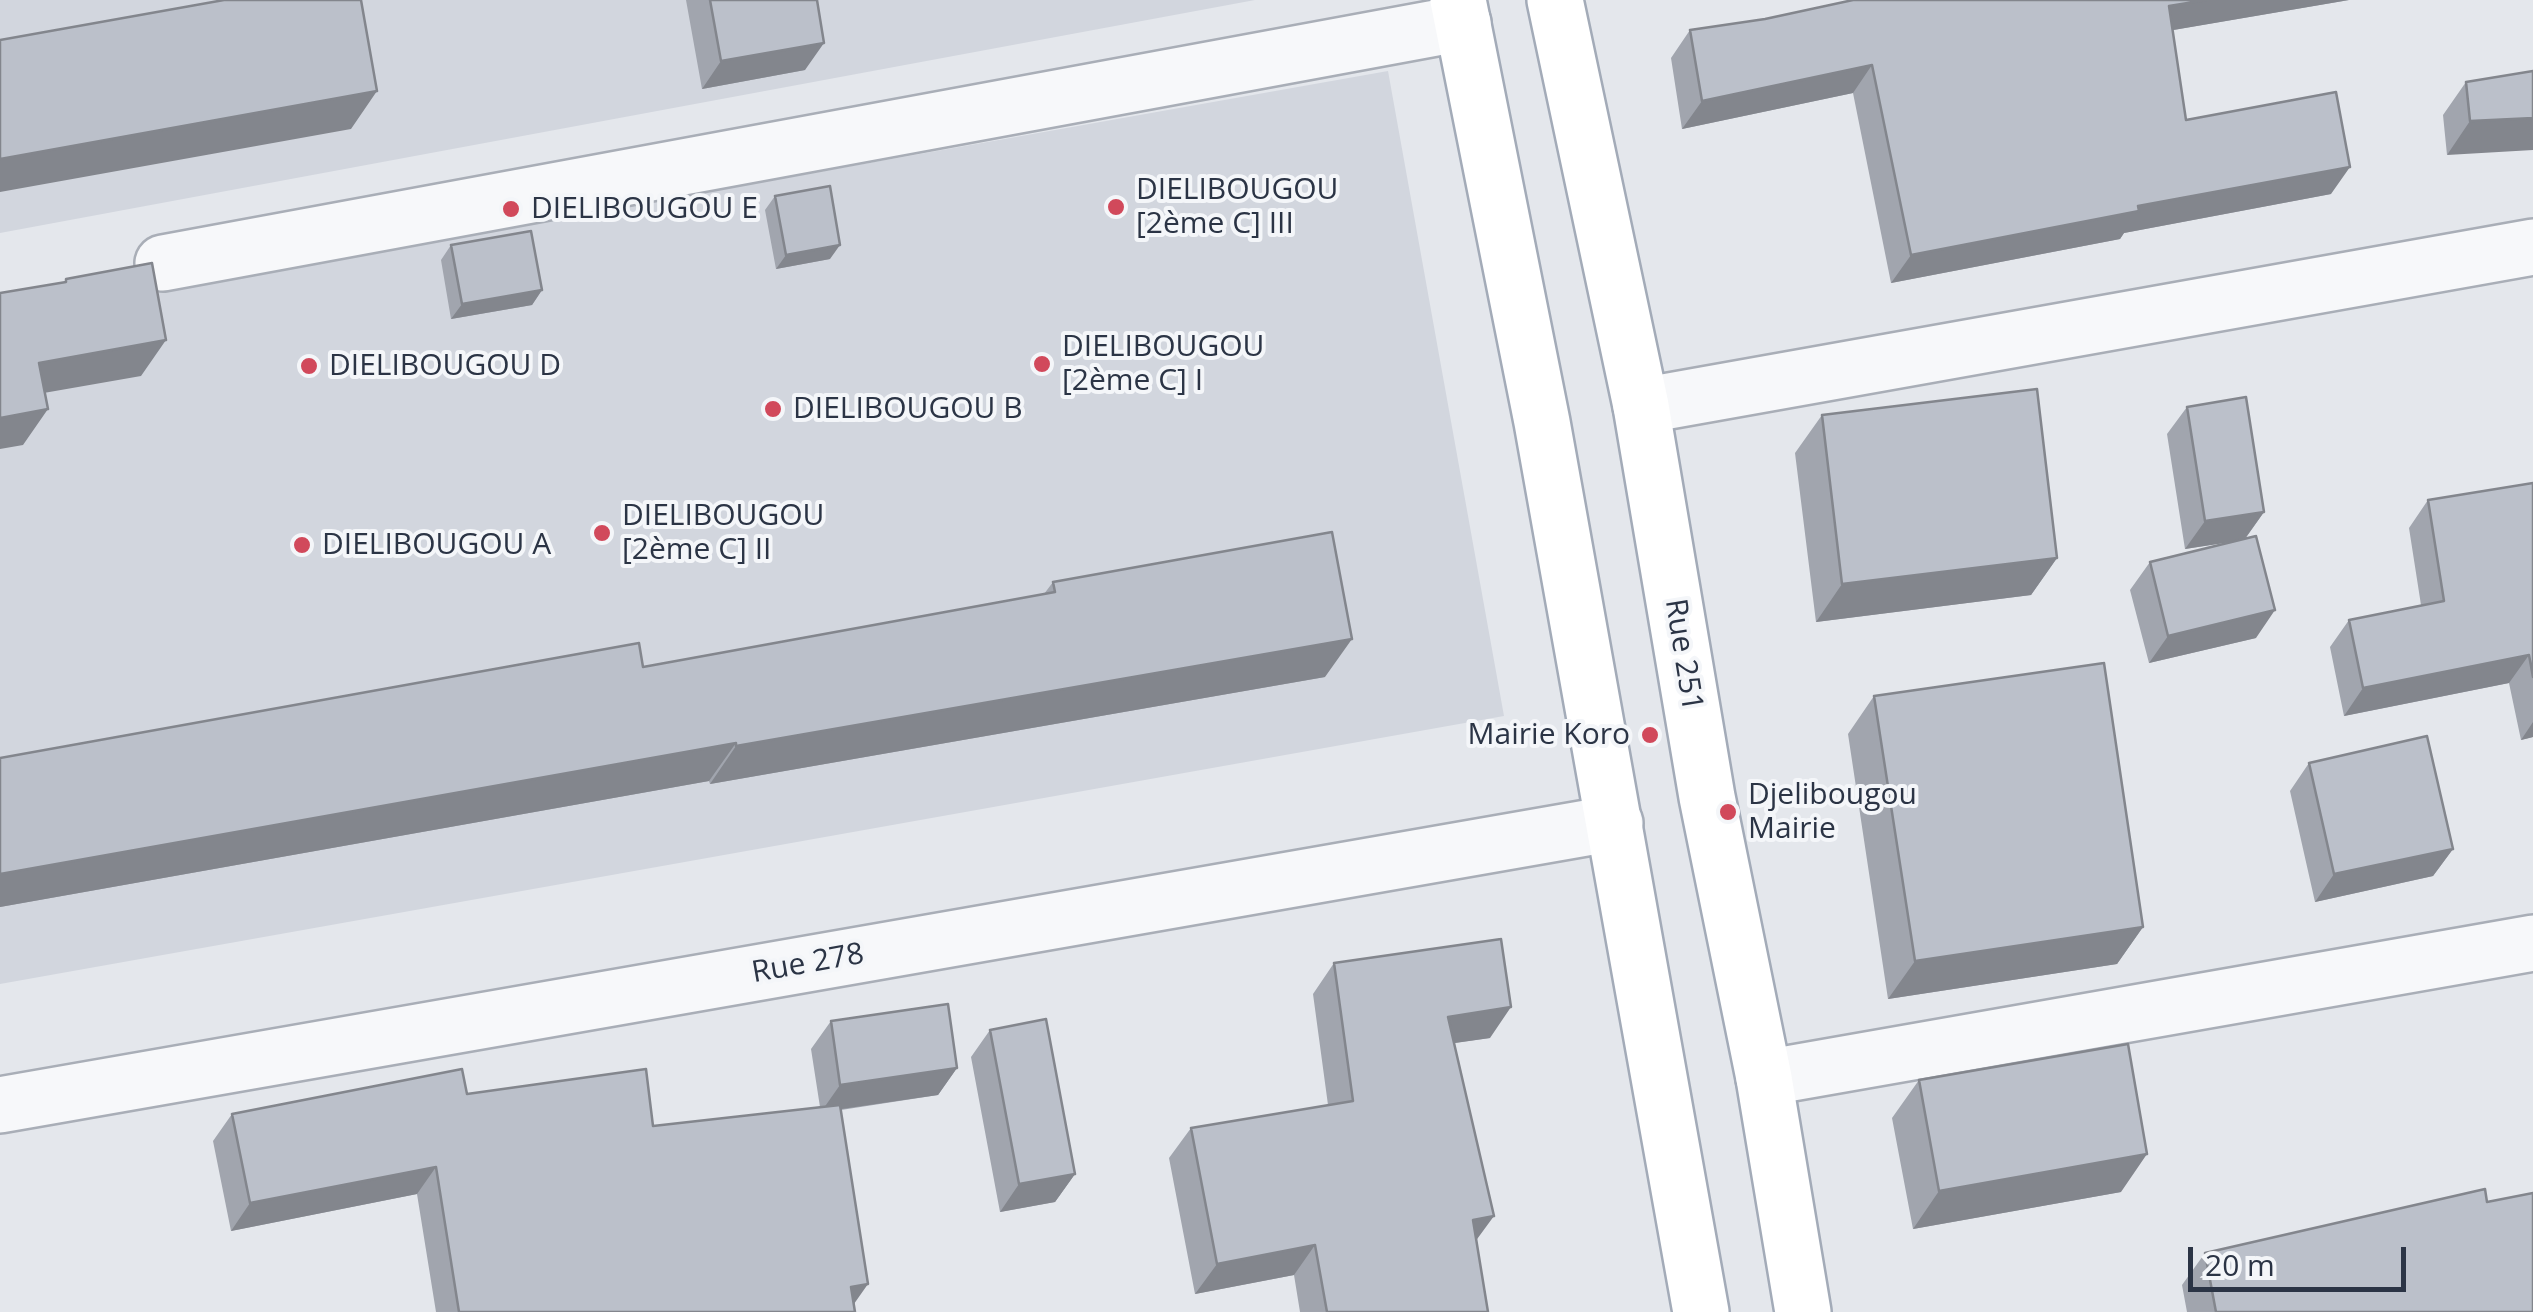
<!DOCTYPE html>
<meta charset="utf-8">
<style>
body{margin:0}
#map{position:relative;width:2533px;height:1312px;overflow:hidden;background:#e4e7ec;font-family:"Open Sans",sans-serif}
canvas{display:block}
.scale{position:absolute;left:2188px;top:1247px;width:218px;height:45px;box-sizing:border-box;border:5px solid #2b3445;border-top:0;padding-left:12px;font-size:30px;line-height:35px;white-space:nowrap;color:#2b3445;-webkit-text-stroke:8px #f4f6f9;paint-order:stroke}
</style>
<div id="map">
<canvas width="2533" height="1312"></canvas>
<div class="scale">20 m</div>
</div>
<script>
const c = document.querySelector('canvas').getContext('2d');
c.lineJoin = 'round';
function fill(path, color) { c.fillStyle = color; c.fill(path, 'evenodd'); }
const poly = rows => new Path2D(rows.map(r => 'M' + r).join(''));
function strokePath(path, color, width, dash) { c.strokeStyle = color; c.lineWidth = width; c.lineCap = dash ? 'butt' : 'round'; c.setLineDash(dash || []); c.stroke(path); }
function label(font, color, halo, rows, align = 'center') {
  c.font = font + ' "Open Sans",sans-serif'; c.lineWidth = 8; c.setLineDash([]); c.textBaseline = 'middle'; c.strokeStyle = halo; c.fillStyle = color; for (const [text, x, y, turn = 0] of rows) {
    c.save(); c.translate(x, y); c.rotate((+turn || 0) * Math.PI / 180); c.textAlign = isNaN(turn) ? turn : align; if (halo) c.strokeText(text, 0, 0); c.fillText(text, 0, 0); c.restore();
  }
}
fill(poly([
 [0,0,1255,0,0,233],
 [1388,71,1504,716,0,984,0,317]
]), '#d2d6de');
const minor = poly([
 [163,263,1463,23],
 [1641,406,2533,247],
 [1764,1078,2533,943],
 [0,1105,1615,823]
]);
const major = poly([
 [1458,0,1542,422,1701,1312],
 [1555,0,1641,406,1707,797,1764,1078,1803,1312]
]);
strokePath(minor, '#a9aeb7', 60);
strokePath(major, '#a3abb8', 60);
strokePath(minor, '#f7f8fa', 55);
strokePath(major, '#fff', 55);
fill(poly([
 [686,0,817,0,805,70,702,89],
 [2349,0,2173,30,2186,120,2331,194,2124,233,2120,239,1891,283,1853,93,1682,129,1671,58,1690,30],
 [2533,71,2447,155,2443,115,2466,82],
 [775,196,830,259,776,269,765,210],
 [451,245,542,290,532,305,451,319,441,260],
 [2187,407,2264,512,2245,539,2256,638,2149,663,2130,590,2150,562,2235,541,2185,549,2167,434],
 [1822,415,2057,558,2031,595,1816,622,1795,453],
 [2533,483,2533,737,2521,740,2509,683,2344,716,2330,647,2349,620,2421,605,2409,528,2428,500],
 [1053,582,1325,677,710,784,709,781,0,907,0,758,643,667,1044,594],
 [1874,696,2143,927,2117,964,1888,999,1848,734],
 [2309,763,2453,849,2433,876,2315,902,2290,791],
 [1334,963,1490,1038,1454,1043,1476,1241,1488,1312,1300,1312,1294,1275,1195,1294,1169,1158,1191,1128,1328,1105,1313,994],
 [831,1021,957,1068,938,1095,841,1110,855,1312,436,1312,417,1194,231,1231,213,1141,232,1114,467,1094,653,1126,820,1107,811,1049],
 [990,1030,1075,1174,1055,1202,1000,1212,971,1057],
 [1919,1080,2121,1192,1913,1229,1892,1118],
 [2487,1202,2533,1312,2187,1312,2182,1285,2205,1253]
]), '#a1a5ae');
fill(poly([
 [2206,0,2349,0,2150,34,2169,6],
 [824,43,805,70,702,89,721,61],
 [1872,65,1853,93,1682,129,1702,101],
 [377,91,351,129,0,192,0,159],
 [2533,118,2533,150,2447,155,2470,121],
 [2350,167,2331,194,2124,233,2120,239,1891,283,1911,255,2138,206],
 [840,245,830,259,776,269,786,255],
 [542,290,532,305,451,319,462,304],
 [166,340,141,376,15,398,39,363],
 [48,409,23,445,0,449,0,418],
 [2264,512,2244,540,2185,549,2205,521],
 [2057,558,2031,595,1816,622,1842,584],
 [2275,610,2256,638,2149,663,2168,636],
 [1352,639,1325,677,710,784,736,746],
 [2529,655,2509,683,2344,716,2363,688],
 [2533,722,2533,737,2521,740],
 [736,743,709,781,0,907,0,874],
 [2453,849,2433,876,2315,902,2334,874],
 [2143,927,2117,964,1888,999,1915,961],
 [1511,1007,1490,1038,1427,1047,1448,1017],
 [957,1068,938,1095,821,1112,840,1085],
 [2147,1154,2121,1192,1913,1229,1939,1191],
 [436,1167,417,1194,231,1231,250,1203],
 [1075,1174,1055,1202,1000,1212,1019,1184],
 [1494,1216,1472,1246,1473,1220],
 [1315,1245,1294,1275,1195,1294,1217,1264],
 [868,1284,849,1311,851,1287]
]), '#83868d');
const building = poly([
 [224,0,361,0,377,91,0,159,0,40,224,0],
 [710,0,817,0,824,43,721,61,710,0],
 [1853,0,2206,0,2169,6,2186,120,2336,92,2350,167,2138,206,2139,211,1911,255,1872,65,1702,101,1690,30,1765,19,1853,0],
 [2533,71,2533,118,2470,121,2466,82,2533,71],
 [830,186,840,245,786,255,775,196,830,186],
 [531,231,542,290,462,304,451,245,531,231],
 [152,263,166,340,39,363,48,409,0,418,0,293,66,282,66,279,152,263],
 [2037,389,2057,558,1842,584,1822,415,2037,389],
 [2246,397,2264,512,2205,521,2187,407,2246,397],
 [2533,483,2533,677,2529,655,2363,688,2349,620,2444,601,2428,500,2533,483],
 [1332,532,1352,639,736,746,736,743,0,874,0,758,639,643,643,667,1055,592,1053,582,1332,532],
 [2256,536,2275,610,2168,636,2150,562,2256,536],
 [2104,663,2143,927,1915,961,1874,696,2104,663],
 [2427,736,2453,849,2334,874,2309,763,2427,736],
 [1501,939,1511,1007,1448,1017,1494,1216,1473,1220,1488,1312,1327,1312,1315,1245,1217,1264,1191,1128,1353,1101,1334,963,1501,939],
 [948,1004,957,1068,840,1085,831,1021,948,1004],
 [1046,1019,1075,1174,1019,1184,990,1030,1046,1019],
 [2128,1044,2147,1154,1939,1191,1919,1080,2128,1044],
 [462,1069,467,1094,646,1069,653,1126,840,1105,868,1284,851,1287,855,1312,459,1312,436,1167,250,1203,232,1114,462,1069],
 [2485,1189,2487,1202,2533,1193,2533,1312,2216,1312,2205,1253,2485,1189]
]);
fill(building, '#bbc0ca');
strokePath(building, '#83868d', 2.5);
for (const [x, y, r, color] of [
 [1116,207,10,"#d1495b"],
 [511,209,10,"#d1495b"],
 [1042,364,10,"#d1495b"],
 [309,366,10,"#d1495b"],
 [773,409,10,"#d1495b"],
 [602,533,10,"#d1495b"],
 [302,545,10,"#d1495b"],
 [1650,735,10,"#d1495b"],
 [1728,812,10,"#d1495b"]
]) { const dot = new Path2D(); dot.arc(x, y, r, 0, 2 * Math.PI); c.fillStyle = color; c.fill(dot); strokePath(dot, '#f4f6f9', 4); }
label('30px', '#2b3445', '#f4f6f9', [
 ["DIELIBOUGOU",1136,190],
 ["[2ème C] III",1136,224],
 ["DIELIBOUGOU E",531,209],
 ["DIELIBOUGOU",1062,347],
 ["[2ème C] I",1062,381],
 ["DIELIBOUGOU D",329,366],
 ["DIELIBOUGOU B",793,409],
 ["DIELIBOUGOU",622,516],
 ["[2ème C] II",622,550],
 ["DIELIBOUGOU A",322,545],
 ["Mairie Koro",1630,735,"right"],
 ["Djelibougou",1748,795],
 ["Mairie",1748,829]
], 'left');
label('30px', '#2b3445', '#f4f6f9', [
 ["Rue 251",1683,655,81],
 ["Rue 278",808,964,-10]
]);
</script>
